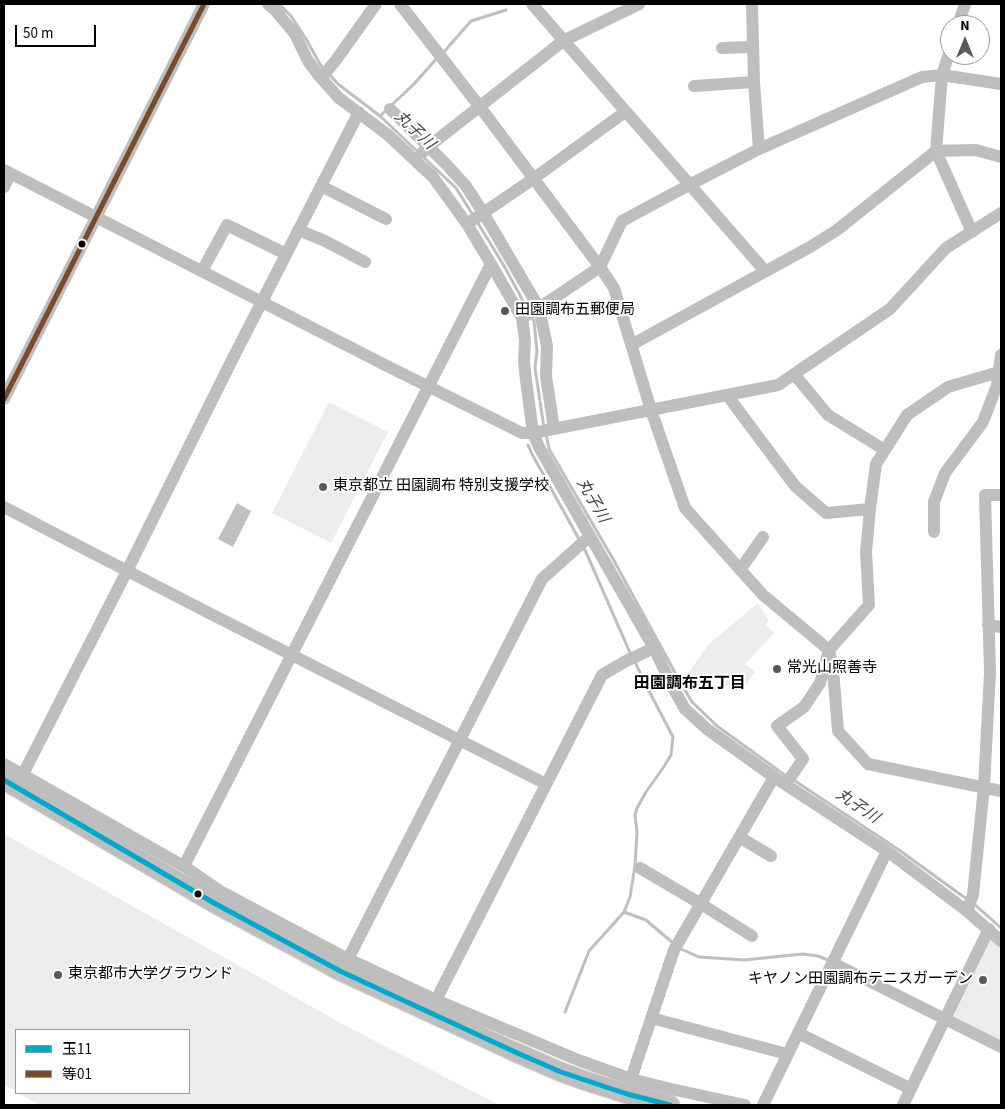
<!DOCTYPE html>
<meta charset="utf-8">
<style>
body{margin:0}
#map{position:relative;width:1005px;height:1109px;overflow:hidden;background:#fff;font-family:"Source Sans 3","Noto Sans JP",sans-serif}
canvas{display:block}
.frame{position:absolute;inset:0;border:5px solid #000;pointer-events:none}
.legend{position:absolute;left:15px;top:1029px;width:175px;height:65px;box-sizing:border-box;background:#fff;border:1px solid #999;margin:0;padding:6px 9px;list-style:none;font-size:15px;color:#000}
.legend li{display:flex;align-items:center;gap:10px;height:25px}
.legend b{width:25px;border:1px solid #999}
.north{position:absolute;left:940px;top:15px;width:50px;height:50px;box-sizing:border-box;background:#fff;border:1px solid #999;border-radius:50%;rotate:0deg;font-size:14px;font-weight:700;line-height:20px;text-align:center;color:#000}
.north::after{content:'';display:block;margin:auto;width:18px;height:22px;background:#595959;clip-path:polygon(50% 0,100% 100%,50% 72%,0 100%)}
.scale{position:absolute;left:15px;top:25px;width:81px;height:22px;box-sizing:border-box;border:2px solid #000;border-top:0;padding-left:6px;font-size:15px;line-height:18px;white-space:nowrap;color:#000;-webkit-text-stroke:4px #fff;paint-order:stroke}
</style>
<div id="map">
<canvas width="1005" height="1109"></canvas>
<div class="frame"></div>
<ul class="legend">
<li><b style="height:6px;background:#00a9ce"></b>玉11</li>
<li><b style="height:6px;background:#7a4b2a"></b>等01</li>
</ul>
<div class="north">N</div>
<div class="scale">50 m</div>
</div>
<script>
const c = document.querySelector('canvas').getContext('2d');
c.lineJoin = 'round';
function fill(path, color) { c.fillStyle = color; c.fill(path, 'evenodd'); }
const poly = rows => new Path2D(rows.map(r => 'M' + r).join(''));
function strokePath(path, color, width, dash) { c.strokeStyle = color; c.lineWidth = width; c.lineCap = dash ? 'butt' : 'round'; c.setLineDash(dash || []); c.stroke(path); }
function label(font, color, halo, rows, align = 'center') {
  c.font = font + ' "Source Sans 3","Noto Sans JP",sans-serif'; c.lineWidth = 4; c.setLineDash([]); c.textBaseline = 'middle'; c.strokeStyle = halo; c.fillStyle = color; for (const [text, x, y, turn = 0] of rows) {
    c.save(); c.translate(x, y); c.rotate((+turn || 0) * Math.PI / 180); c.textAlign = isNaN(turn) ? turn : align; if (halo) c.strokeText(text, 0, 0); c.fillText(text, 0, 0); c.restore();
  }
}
fill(poly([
 [329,402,388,432,331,543,272,513],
 [758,603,769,621,766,625,774,633,745,664,755,672,742,690,738,688,736,692,705,671,698,679,688,673,709,644],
 [4,834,348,1027,499,1105,40,1105,18,1093,189,1093,189,1030,16,1030,16,1092,4,1084],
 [989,932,1001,943,1001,1043,947,1017]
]), '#ececec');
fill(poly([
 [237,503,251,511,233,547,218,539]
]), '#bfbfbf');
strokePath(poly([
 [279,4,291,16,306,39,320,64,324,69],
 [443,53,471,21,506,10],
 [328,73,338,84,380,116,456,188,473,215],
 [380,116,414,84,438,57],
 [476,220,503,264,528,310],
 [531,316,534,321,537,351,535,368,544,428],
 [546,434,549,449,613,559,679,680,692,702,717,726,786,776],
 [528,445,532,454,580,541],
 [583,546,589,559,631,655],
 [634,660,648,689],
 [792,779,899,850,968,900],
 [973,903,1001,928],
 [624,912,646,920,673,943],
 [678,947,681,949,699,957,744,960,803,954,818,956,828,960],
 [565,1012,589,951,624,912,630,897,635,866,637,832,635,815,637,808,646,792,663,768,671,755,673,737,648,689,667,682]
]), '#bfbfbf', 3);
const primary = poly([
 [4,780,214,903,340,971,515,1052,561,1072,583,1080,627,1094,670,1105]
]);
strokePath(primary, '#dbdbdb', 21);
strokePath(poly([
 [268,4,275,10,295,34,308,61,321,78,339,98,388,135,433,177,467,224,491,264,522,318,525,340,524,362,526,380,533,433,539,447,654,648,672,686,685,709,707,729,774,777,887,851,967,911,1001,941],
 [400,4,480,107,600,267,614,288,651,410,685,508,763,595,829,650,833,670,838,731,868,764,1001,791],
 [532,4,765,271],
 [752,4,754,82,759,149],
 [958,25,965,4],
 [722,48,753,47],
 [950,51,942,75,936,151,972,232],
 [321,78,336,60,376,4],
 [694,86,754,82],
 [390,109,444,162,466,186,484,214,539,308,547,346,546,376,554,429],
 [422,153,428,147,563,41,639,4],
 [4,170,385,365,522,433,533,433,778,385,890,309,946,248,1001,213],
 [321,186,386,219],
 [4,187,10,174],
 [467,224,533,179,625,112],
 [298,230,323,240,365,262],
 [202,271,227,225,286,254],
 [522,318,539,308,600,267,622,221,689,185,759,149,922,77,942,75,1001,84],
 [631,345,810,247,837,230,936,151,976,150,1001,157],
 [794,374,828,415,885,450],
 [727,395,795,486,826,513,870,509],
 [4,399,204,4],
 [4,507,44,528,209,613,546,784],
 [934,532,934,502,945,473,983,422,997,385,1001,355],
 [740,570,763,537],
 [988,625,1001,627],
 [4,764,185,867,220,891,348,959,436,1000,578,1060,631,1079,671,1089,745,1105],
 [22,776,127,571,231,362,359,112],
 [786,784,803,759,777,726,804,707,820,683,829,650,869,605,866,552,870,509,876,464,907,415,948,387,999,372,1001,374],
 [739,837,771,856],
 [185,867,187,860,491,264],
 [640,868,701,904,752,936],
 [967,911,973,895,984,787,990,672,985,495,1001,495],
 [348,959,542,579,590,536],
 [833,963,1001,1047],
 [436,1000,602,675,626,661,654,648],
 [651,1018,787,1054],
 [798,1033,911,1089],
 [631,1079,674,950,774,777],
 [763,1105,887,851],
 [903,1105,958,992,989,929]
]), '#bebebe', 12);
strokePath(primary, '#bebebe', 19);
strokePath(poly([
 [4,780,214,903,340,971,515,1052,561,1072,627,1094,670,1105]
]), '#00a9ce', 5);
strokePath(poly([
 [4,399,204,4]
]), '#7a4b2a', 5);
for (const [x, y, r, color] of [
 [82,244,4.5,"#000"],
 [505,311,5,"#595959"],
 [323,487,5,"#595959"],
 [777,669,5,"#595959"],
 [198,894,4.5,"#000"],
 [58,975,5,"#595959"],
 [983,980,5,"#595959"]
]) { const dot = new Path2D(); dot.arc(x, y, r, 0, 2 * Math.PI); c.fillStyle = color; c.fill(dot); strokePath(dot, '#fff', 2); }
label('15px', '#000', '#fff', [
 ["田園調布五郵便局",515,311],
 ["東京都立 田園調布 特別支援学校",333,487],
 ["常光山照善寺",787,669],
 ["東京都市大学グラウンド",68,975],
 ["キヤノン田園調布テニスガーデン",973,980,"right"]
], 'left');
label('italic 16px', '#444', '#fff', [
 ["丸子川",414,131,43],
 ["丸子川",592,501,60],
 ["丸子川",857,807,34]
]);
label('bold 16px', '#000', '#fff', [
 ["田園調布五丁目",690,684]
]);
</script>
